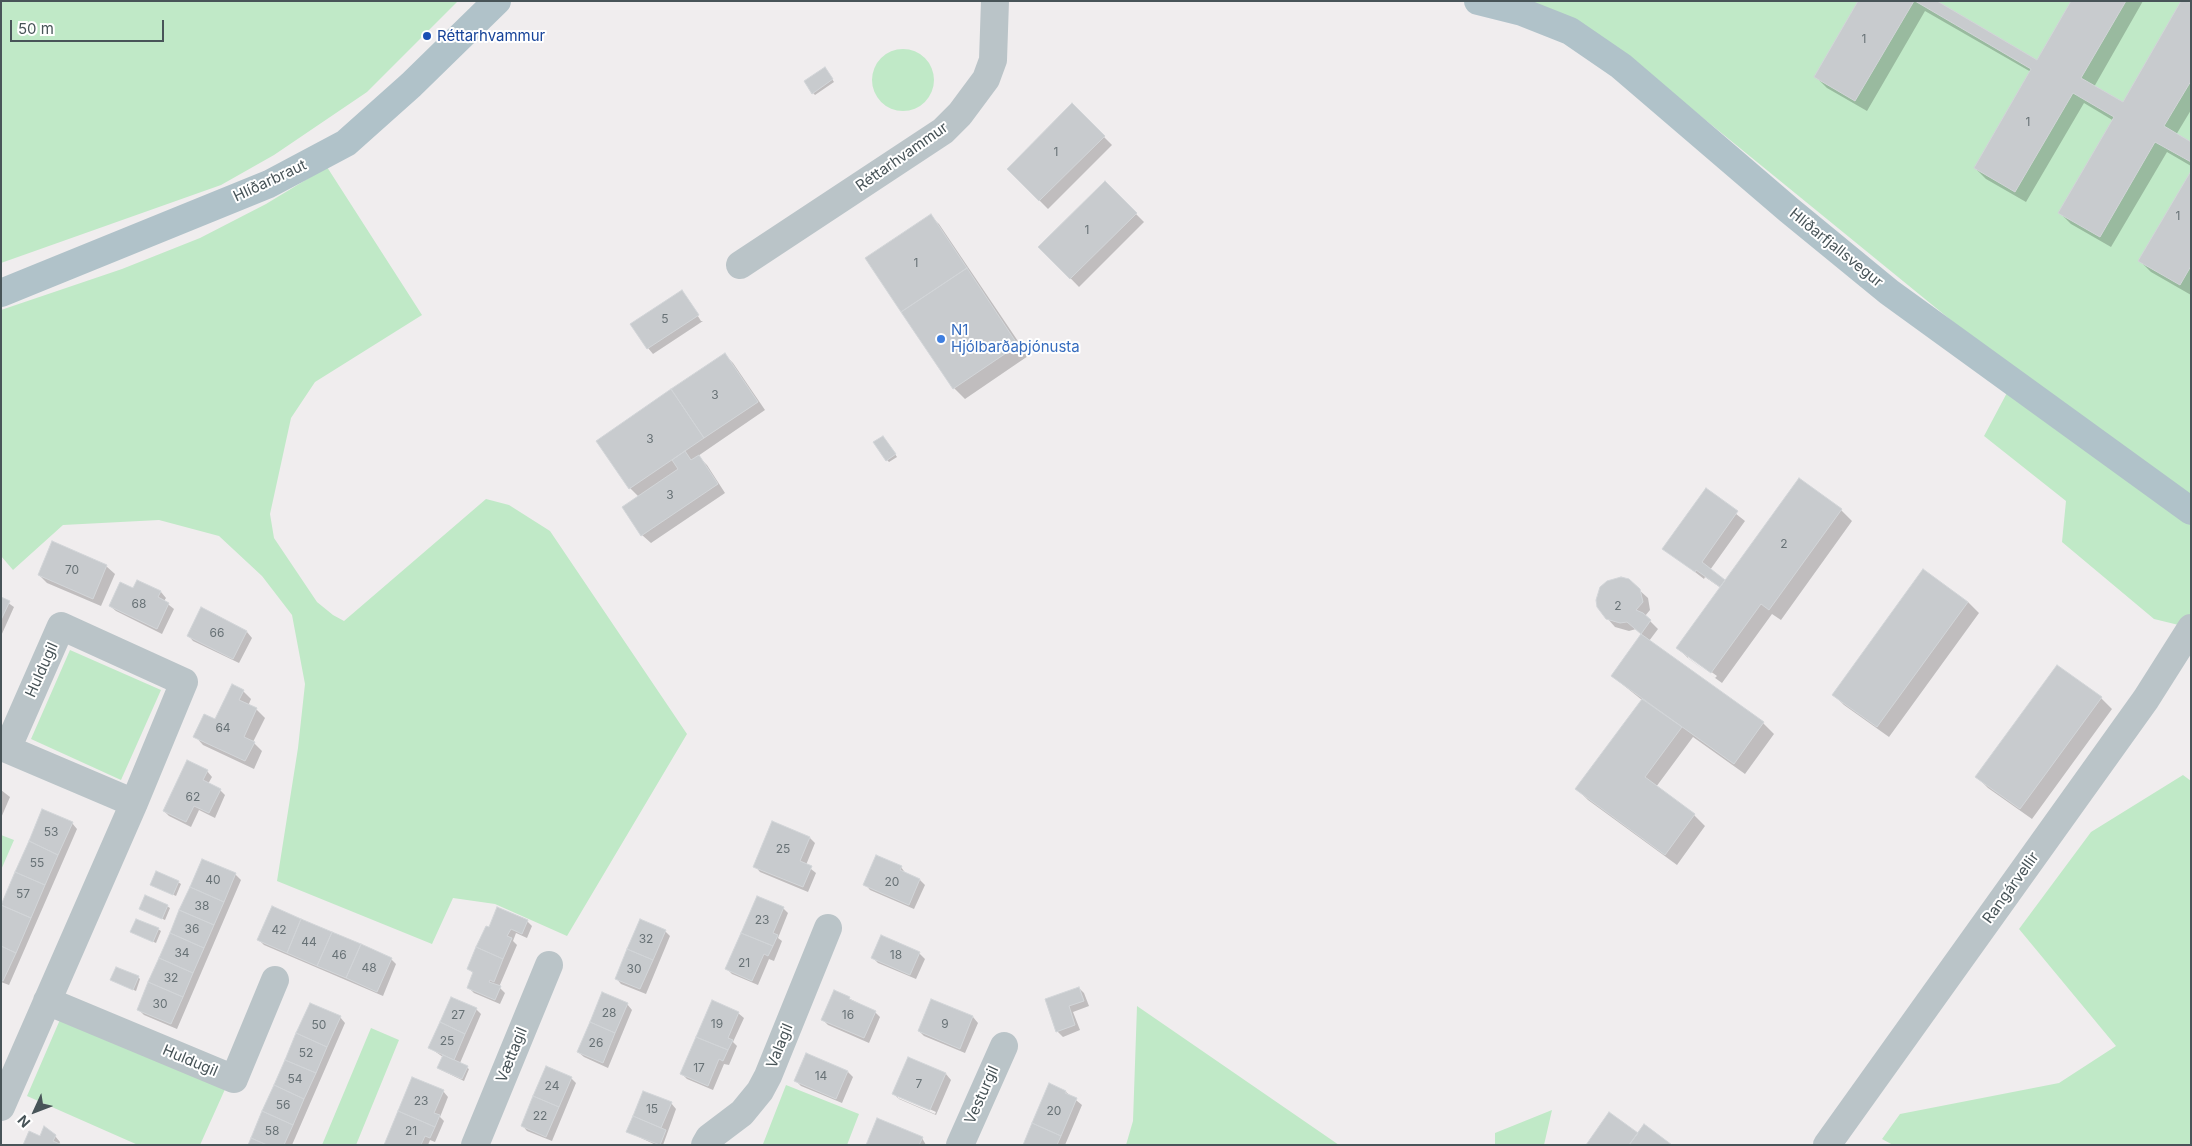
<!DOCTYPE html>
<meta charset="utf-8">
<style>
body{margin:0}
#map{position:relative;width:2192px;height:1146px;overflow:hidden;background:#f0edee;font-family:Inter,sans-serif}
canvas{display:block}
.frame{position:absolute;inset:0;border:2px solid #485458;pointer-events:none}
.north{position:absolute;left:10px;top:1086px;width:50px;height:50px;-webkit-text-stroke:4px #fff;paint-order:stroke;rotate:227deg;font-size:14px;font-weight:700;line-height:20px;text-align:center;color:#485458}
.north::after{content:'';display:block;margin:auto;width:18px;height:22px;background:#485458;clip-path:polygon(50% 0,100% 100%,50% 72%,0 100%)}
.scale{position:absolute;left:10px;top:20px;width:154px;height:22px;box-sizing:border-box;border:2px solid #485458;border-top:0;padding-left:6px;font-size:15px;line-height:18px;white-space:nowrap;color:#485458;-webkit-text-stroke:4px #fff;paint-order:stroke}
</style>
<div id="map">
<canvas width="2192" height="1146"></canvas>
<div class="frame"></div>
<div class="north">N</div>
<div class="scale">50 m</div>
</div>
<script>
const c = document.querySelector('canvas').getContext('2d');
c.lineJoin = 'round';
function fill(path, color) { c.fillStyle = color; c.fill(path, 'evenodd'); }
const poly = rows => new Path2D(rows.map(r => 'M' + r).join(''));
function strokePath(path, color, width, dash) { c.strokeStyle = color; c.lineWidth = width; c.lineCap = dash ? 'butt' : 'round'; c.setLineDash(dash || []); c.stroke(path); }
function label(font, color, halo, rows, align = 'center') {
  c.font = font + ' Inter,sans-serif'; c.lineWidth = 4; c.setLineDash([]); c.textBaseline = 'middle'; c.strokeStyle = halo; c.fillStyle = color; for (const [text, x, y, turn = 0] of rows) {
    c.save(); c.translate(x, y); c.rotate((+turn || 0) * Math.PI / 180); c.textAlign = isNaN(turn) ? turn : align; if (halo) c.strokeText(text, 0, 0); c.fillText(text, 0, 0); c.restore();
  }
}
fill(poly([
 [1,1,458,1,367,92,274,155,221,185,1,263],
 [1506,1,2191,1,2191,628,2154,619,2062,542,2066,501,1984,436,2017,374,1638,65],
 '872 80a31 31 0 1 1 62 0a31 31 0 1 1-62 0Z',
 [327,167,422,315,315,382,291,418,270,514,274,538,317,602,333,615,344,621,486,499,509,505,550,531,687,734,567,936,495,904,453,898,432,944,277,881,298,748,305,684,292,615,262,576,219,536,159,520,63,525,13,570,1,556,1,310,122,269,200,238,266,204],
 [70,650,161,690,121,780,31,739],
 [2183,775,2191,781,2191,1145,1893,1145,1882,1139,1900,1114,2059,1083,2116,1046,2019,929,2091,832],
 [1,835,14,840,1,870],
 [1137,1006,1339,1145,1126,1145,1133,1121],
 [62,1015,226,1087,200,1145,138,1145,27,1096],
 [371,1028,399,1040,356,1145,322,1145],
 [786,1085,859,1114,847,1145,763,1144],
 [1552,1110,1544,1145,1495,1145,1495,1133]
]), '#c0e9c7');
fill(poly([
 [1860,1,1934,1,2037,61,2072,1,2143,1,2094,87,2123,104,2183,1,2186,1,2191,4,2191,110,2176,135,2191,143,2191,166,2167,152,2111,247,2071,224,2060,213,2114,121,2084,103,2026,202,1986,179,1975,168,2031,72,1925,11,1867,111,1827,88,1816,77],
 [827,71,834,82,815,95,813,93],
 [1072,105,1112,145,1048,209,1008,169],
 [2191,173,2191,295,2151,272,2140,261],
 [1105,183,1144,222,1079,287,1040,247],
 [930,216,939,224,1028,356,965,399,954,388],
 [682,291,701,321,703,321,653,354,648,348],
 [725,355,733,363,765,410,698,456,707,465,725,493,651,543,642,535,624,507,639,497,630,488],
 [885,439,897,457,889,462,887,460],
 [1706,490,1745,521,1710,570,1725,582,1841,510,1852,521,1781,620,1772,614,1722,683,1689,659,1678,648,1721,588,1705,577,1704,579,1664,548],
 [1688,655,1717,676,1715,678,1688,658],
 [106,566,115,574,101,606,47,583,39,575],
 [1614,579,1628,580,1648,598,1650,610,1645,616,1658,629,1649,641,1763,723,1774,734,1745,774,1693,737,1656,787,1694,815,1705,826,1677,865,1588,800,1577,789,1642,700,1612,676,1642,634,1636,629,1629,631,1615,627,1607,618,1602,587],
 [137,581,161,592,166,598,164,601,174,609,162,634,116,611,110,606,133,590],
 [1,598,14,607,1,636],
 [1968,602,1979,613,1889,737,1844,705,1833,694],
 [201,609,247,632,252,638,239,663,193,641,188,635],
 [243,691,251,699,248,706,257,710,265,718,253,742,262,751,254,769,203,745,195,736,216,721],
 [2101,698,2112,709,2032,819,1988,788,1977,777],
 [207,771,212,777,208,784,220,790,225,795,215,818,199,810,191,827,169,816,164,811],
 [1,790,10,797,1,818],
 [72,823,77,829,9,985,1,982,1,906],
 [773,823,810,838,815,843,806,865,816,873,808,892,760,872,755,866],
 [901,867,906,874,920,880,925,885,914,909,870,890,865,884],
 [235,874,241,880,177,1029,144,1015,138,1009],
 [178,882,181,884,176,896,152,885],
 [167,906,170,908,165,920,141,909],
 [783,908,788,913,778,938,782,941,774,961,769,959,758,985,732,974,727,969],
 [527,921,532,926,527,938,516,933,513,941,517,945,499,987,505,993,500,1004,474,993,468,987,474,974,469,969,490,929],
 [158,929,161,931,156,943,132,932],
 [665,931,670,936,646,994,621,984,616,978],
 [259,940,391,959,396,964,383,996,264,945],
 [919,953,925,959,916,979,878,963,872,957],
 [138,977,140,979,136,991,112,980],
 [1079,988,1084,993,1089,1006,1073,1012,1080,1030,1063,1037,1057,1031,1047,1000],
 [835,991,875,1012,880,1017,869,1043,828,1025,822,1019],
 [932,1000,973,1017,978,1023,965,1053,924,1036,919,1031],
 [627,1004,632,1010,608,1068,584,1057,578,1052],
 [476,1009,481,1014,460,1063,469,1069,464,1081,441,1070,438,1068,443,1057,430,1048],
 [738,1013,744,1018,733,1042,737,1046,729,1065,724,1064,713,1090,687,1079,682,1074],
 [340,1017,345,1023,292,1145,249,1145],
 [909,1058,946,1074,951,1080,936,1115,899,1099,894,1094],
 [898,1095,936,1112,935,1114,898,1098],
 [848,1072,853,1077,842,1103,801,1086,796,1081],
 [571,1078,576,1083,552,1141,527,1131,522,1125],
 [1049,1085,1066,1092,1082,1105,1065,1145,1024,1145],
 [443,1091,448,1097,440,1117,444,1121,435,1142,430,1140,428,1145,385,1145],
 [671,1103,676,1109,663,1145,656,1145,628,1132],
 [55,1136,60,1142,59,1145,40,1137],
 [922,1138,926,1145,867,1145]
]), '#0003');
const building = poly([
 [1858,1,1914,1,1855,101,1814,77,1858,1],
 [1915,1,1937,1,2037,60,2071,1,2126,1,2081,78,2123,102,2181,1,2191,2,2191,81,2164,126,2191,142,2191,162,2155,142,2100,237,2058,213,2114,117,2073,93,2015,192,1974,168,2031,69,1915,1],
 [825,67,833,79,812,94,804,81,825,67],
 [1072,103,1105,136,1039,201,1007,169,1072,103],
 [2191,171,2191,266,2180,285,2138,261,2191,171],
 [1105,181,1137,213,1070,279,1038,247,1105,181],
 [931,214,967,268,901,312,865,258,931,214],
 [967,268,1018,345,953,389,901,312,967,268],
 [682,290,699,315,647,349,630,324,682,290],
 [725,353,758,402,704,438,671,389,725,353],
 [671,389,704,438,629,489,596,441,671,389],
 [883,436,896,454,886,461,873,442,883,436],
 [685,451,691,460,699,455,718,484,641,536,622,507,678,469,672,460,685,451],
 [1799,478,1842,509,1769,610,1761,604,1711,673,1676,648,1799,478],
 [1706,488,1738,511,1702,562,1725,580,1720,587,1696,570,1695,572,1662,549,1706,488],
 [52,541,107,565,93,599,38,575,52,541],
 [1923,569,1968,602,1877,727,1832,695,1923,569],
 [1621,577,1629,579,1640,589,1643,602,1636,610,1643,613,1651,620,1641,634,1627,622,1620,623,1606,619,1597,607,1596,600,1600,587,1607,581,1621,577],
 [137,580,161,591,158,597,169,603,157,629,109,606,120,582,133,588,137,580],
 [1,597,10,601,1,620,1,597],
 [201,607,247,631,233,659,187,636,201,607],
 [1641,634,1764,722,1734,764,1611,676,1641,634],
 [2057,665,2102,697,2020,809,1975,777,2057,665],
 [232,684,244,690,239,700,257,708,244,737,255,742,245,761,193,737,204,714,215,719,232,684],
 [1642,699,1682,727,1645,777,1695,814,1665,855,1575,789,1642,699],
 [187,760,208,770,203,780,221,789,209,813,194,806,186,822,163,811,187,760],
 [42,809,73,822,58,855,29,841,42,809],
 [772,821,810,837,800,861,812,866,803,887,753,867,772,821],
 [29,841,58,855,45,885,15,872,29,841],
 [876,855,902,866,900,870,920,879,909,905,863,885,876,855],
 [202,859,236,873,224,902,190,887,202,859],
 [156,871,179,881,173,895,150,885,156,871],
 [15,872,45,885,31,918,1,905,15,872],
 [190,887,224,902,214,925,179,910,190,887],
 [145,895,168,905,162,919,139,909,145,895],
 [757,896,784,907,773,933,778,935,773,946,741,933,757,896],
 [1,905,31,918,16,953,1,946,1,905],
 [272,906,301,919,287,953,257,940,272,906],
 [497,907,528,920,522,934,511,929,507,936,512,938,503,959,476,947,486,926,489,927,497,907],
 [179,910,214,925,204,948,170,933,179,910],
 [136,919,159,928,153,942,130,932,136,919],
 [301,919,332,932,317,966,287,953,301,919],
 [640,919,666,930,653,960,627,949,640,919],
 [332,932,361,944,346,978,317,966,332,932],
 [170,933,204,948,193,973,159,958,170,933],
 [741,933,773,946,768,956,764,954,752,981,725,969,741,933],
 [881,935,920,952,910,975,871,958,881,935],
 [361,944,392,958,377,992,346,978,361,944],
 [1,946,16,953,3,981,1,980,1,946],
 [476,947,503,959,494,982,490,980,489,982,501,986,495,1000,467,988,473,972,467,969,476,947],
 [627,949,653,960,640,989,615,979,627,949],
 [159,958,193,973,183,997,148,982,159,958],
 [116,967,139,976,133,990,110,980,116,967],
 [148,982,183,997,171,1024,137,1010,148,982],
 [1079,987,1084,1001,1069,1006,1075,1025,1056,1032,1045,999,1079,987],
 [834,990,850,997,849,999,876,1011,864,1038,821,1020,834,990],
 [602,992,628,1003,615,1033,590,1022,602,992],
 [451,997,477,1008,465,1034,440,1022,451,997],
 [931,999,973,1016,960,1049,918,1031,931,999],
 [712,1000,739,1012,728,1038,733,1040,728,1050,696,1037,712,1000],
 [310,1003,341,1016,327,1047,296,1033,310,1003],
 [440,1022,465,1034,454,1060,428,1048,440,1022],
 [590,1022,615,1033,603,1063,577,1052,590,1022],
 [296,1033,327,1047,316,1073,285,1060,296,1033],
 [696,1037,728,1050,723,1061,719,1059,708,1086,680,1074,696,1037],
 [806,1053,848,1071,836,1099,794,1081,806,1053],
 [443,1055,468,1066,462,1079,437,1068,443,1055],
 [908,1057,946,1073,930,1110,892,1094,908,1057],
 [285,1060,316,1073,304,1099,274,1085,285,1060],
 [546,1066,572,1077,559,1107,533,1096,546,1066],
 [412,1077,444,1090,434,1113,440,1115,435,1127,398,1111,412,1077],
 [1049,1083,1066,1091,1065,1093,1077,1098,1061,1136,1032,1123,1049,1083],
 [274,1085,304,1099,293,1125,262,1111,274,1085],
 [643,1091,672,1102,661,1128,633,1116,643,1091],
 [533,1096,559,1107,546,1137,521,1126,533,1096],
 [262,1111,293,1125,284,1145,267,1145,251,1138,262,1111],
 [398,1111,435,1127,430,1138,425,1136,421,1145,384,1145,398,1111],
 [1609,1112,1638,1133,1629,1145,1586,1145,1609,1112],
 [633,1116,666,1130,660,1145,626,1132,633,1116],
 [877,1118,923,1137,919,1145,866,1145,877,1118],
 [1032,1123,1061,1136,1057,1145,1023,1145,1032,1123],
 [1644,1124,1672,1145,1629,1145,1644,1124],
 [44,1126,56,1135,53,1141,62,1145,23,1145,29,1131,40,1136,44,1126],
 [251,1138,267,1145,248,1145,251,1138]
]);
fill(building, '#c8cbce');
strokePath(building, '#d2d5d8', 1);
strokePath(poly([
 [740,265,943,131,960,114,986,79,993,60,995,1],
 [47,1001,234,1079,275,980],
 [1,1107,134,803,184,682,61,626,7,749,134,803],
 [475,1145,549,965],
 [705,1145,709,1138,742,1113,760,1091,768,1076,828,928],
 [960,1145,1004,1046],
 [1827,1145,2146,699,2191,628]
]), '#bac4c8', 28);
strokePath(poly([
 [1478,1,1522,12,1570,31,1621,66,1789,210,1889,292,2191,511],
 [1,293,269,184,346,143,411,85,497,1]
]), '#b0c2c9', 28);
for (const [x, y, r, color] of [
 [427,36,5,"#1a4fb4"],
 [941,339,5,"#3f7fe0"]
]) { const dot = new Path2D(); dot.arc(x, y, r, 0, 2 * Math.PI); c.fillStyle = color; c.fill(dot); strokePath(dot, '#fff', 2); }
label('12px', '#687276', null, [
 ["1",1864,39],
 ["1",2028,122],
 ["1",1056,152],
 ["1",2178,216],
 ["1",1087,230],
 ["1",916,263],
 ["5",665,319],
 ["3",715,395],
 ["3",650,439],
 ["3",670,495],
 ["2",1784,544],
 ["70",72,570],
 ["68",139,604],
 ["2",1618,606],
 ["66",217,633],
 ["64",223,728],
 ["62",193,797],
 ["53",51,832],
 ["25",783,849],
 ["55",37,863],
 ["40",213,880],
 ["20",892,882],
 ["57",23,894],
 ["38",202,906],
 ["23",762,920],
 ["36",192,929],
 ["42",279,930],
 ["32",646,939],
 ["44",309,942],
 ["34",182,953],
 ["46",339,955],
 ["18",896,955],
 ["21",744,963],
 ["48",369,968],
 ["30",634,969],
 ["32",171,978],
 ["30",160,1004],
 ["28",609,1013],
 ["27",458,1015],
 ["16",848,1015],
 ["19",717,1024],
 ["9",945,1024],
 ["50",319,1025],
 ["25",447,1041],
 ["26",596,1043],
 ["52",306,1053],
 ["17",699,1068],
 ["14",821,1076],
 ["54",295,1079],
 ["7",919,1084],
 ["24",552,1086],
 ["23",421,1101],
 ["56",283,1105],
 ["15",652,1109],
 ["20",1054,1111],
 ["22",540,1116],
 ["58",272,1131],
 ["21",411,1131]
]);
label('15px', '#164399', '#fff', [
 ["Réttarhvammur",437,36]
], 'left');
label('15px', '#485458', '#fff', [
 ["Réttarhvammur",902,157,-35],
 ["Hlíðarbraut",270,181,-25],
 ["Hlíðarfjallsvegur",1836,248,39],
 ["Huldugil",42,670,-66],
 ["Rangárvellir",2011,888,-54],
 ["Valagil",780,1046,-68],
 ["Vættagil",512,1055,-68],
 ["Huldugil",190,1061,23],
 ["Vesturgil",982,1095,-66]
]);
label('15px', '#366cbe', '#fff', [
 ["N1",951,330],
 ["Hjólbarðaþjónusta",951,347]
], 'left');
</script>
